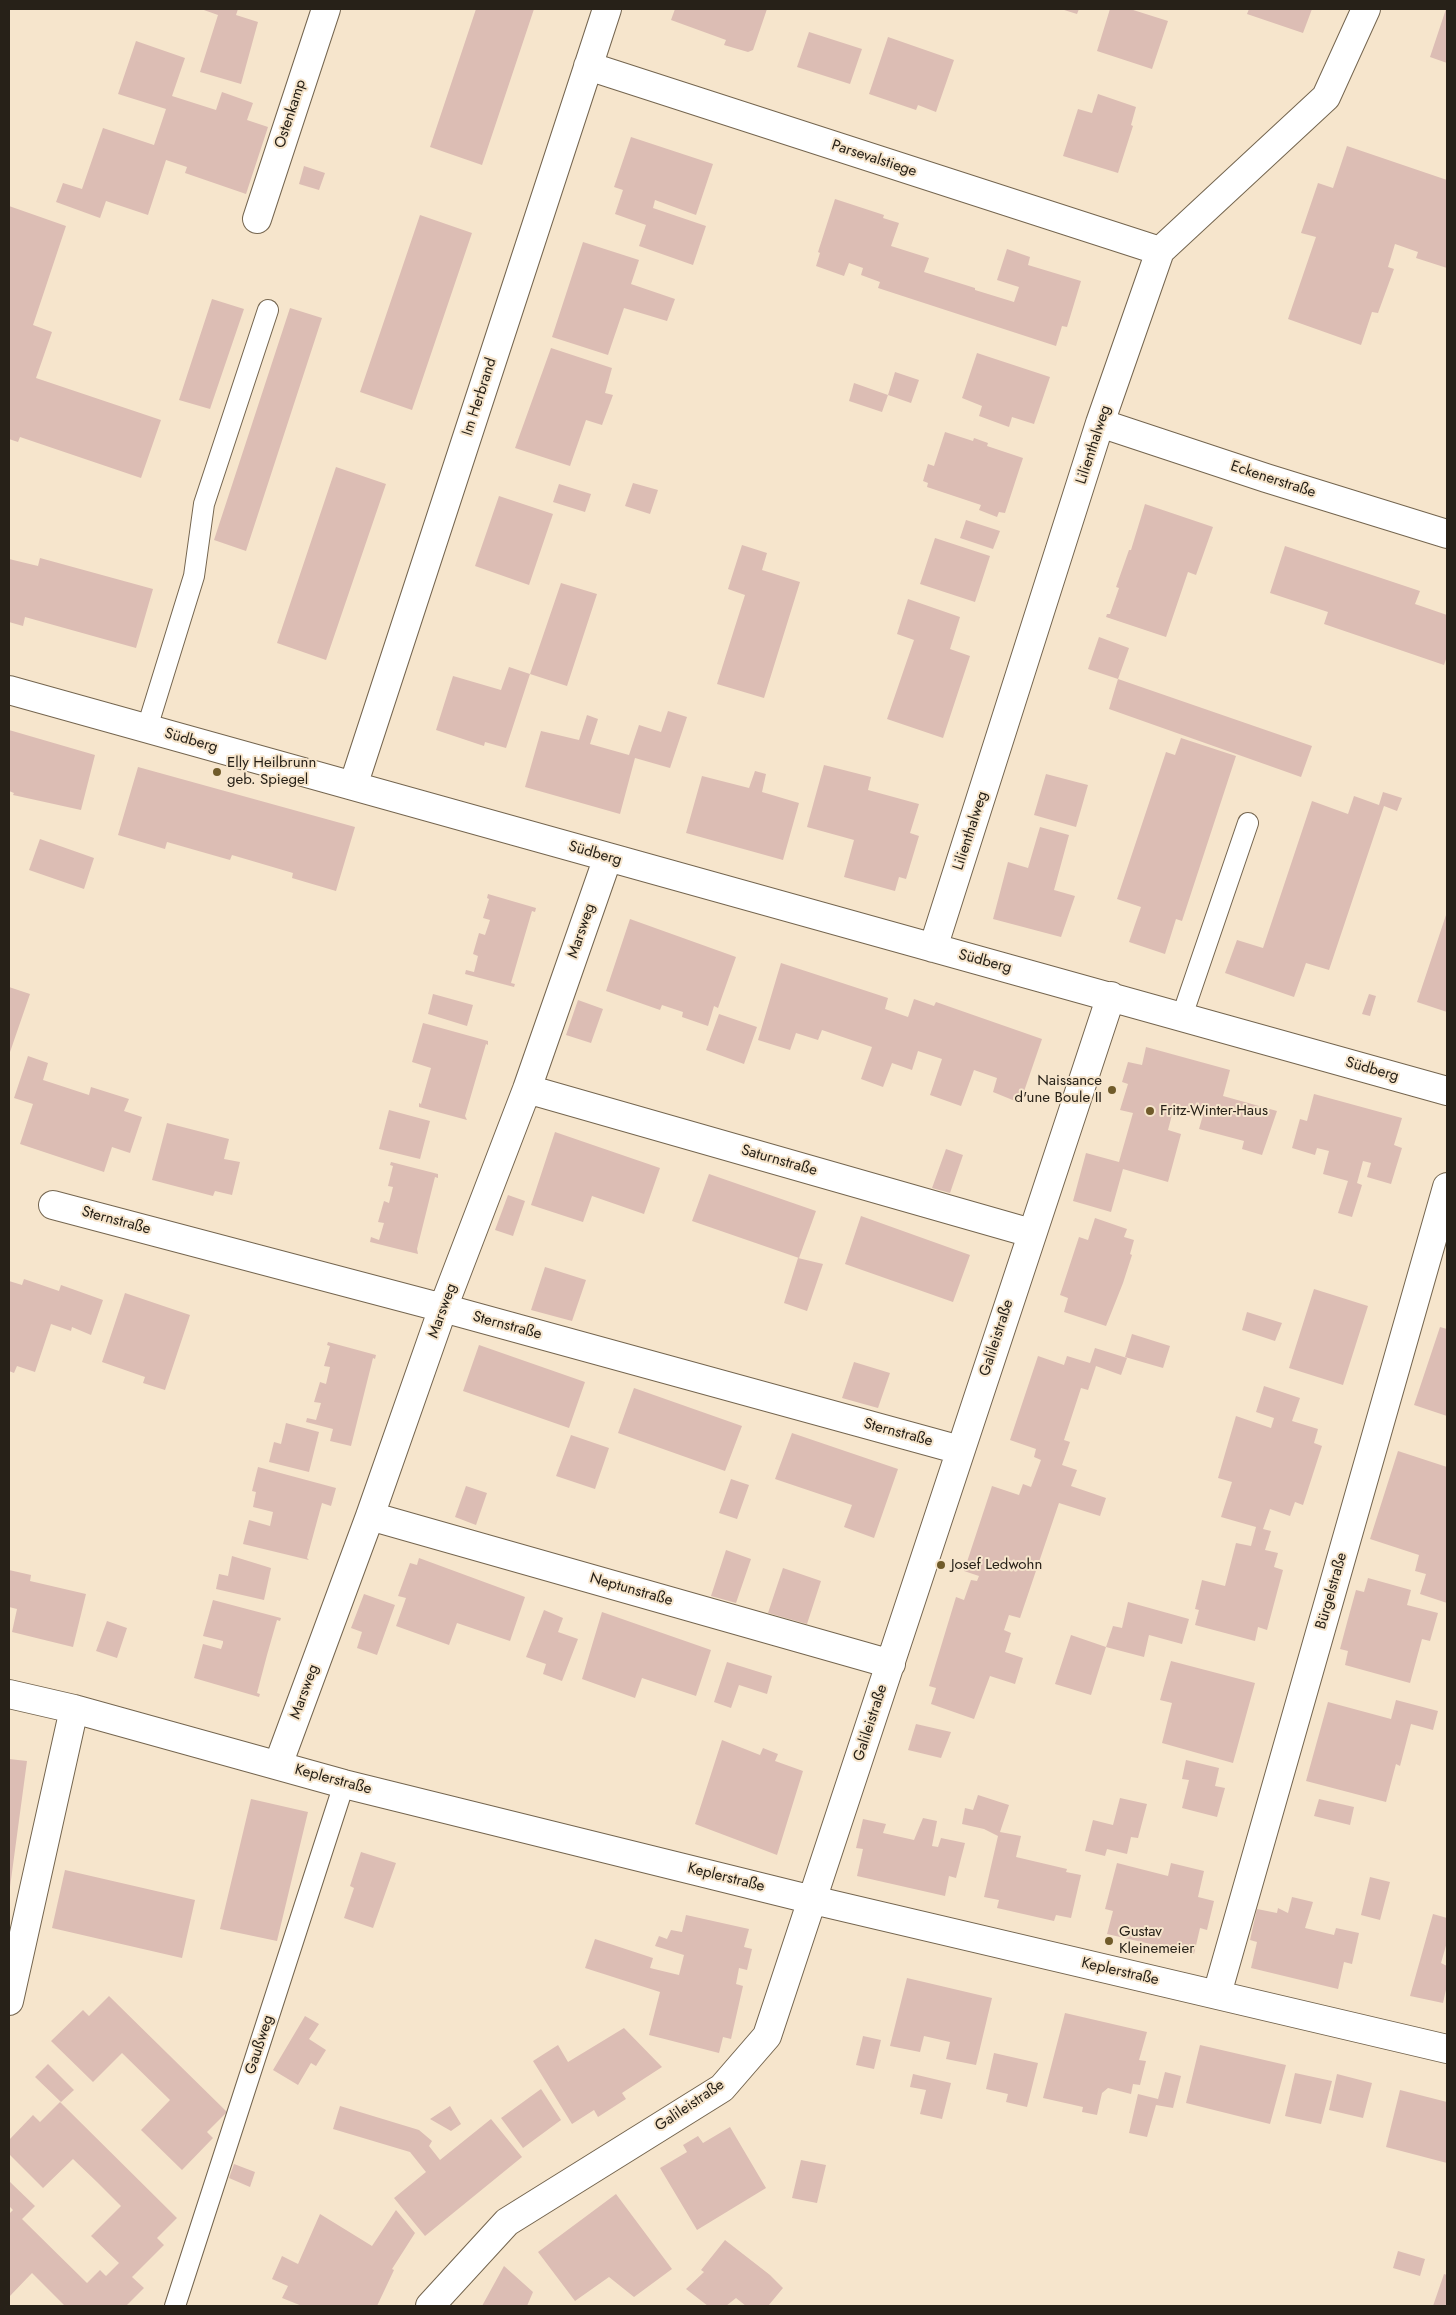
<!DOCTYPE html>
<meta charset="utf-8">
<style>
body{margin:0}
#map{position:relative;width:1456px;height:2315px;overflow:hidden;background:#f6e5cc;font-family:Jost,sans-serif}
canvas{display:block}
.frame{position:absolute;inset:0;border:10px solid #272118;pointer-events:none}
</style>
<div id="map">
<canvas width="1456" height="2315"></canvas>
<div class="frame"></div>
</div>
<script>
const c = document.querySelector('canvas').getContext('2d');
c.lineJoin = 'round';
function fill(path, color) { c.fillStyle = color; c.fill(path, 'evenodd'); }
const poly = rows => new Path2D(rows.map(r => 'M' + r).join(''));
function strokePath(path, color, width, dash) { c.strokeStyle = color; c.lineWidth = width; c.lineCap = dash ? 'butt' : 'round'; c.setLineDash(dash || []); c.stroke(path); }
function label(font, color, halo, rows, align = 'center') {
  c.font = font + ' Jost,sans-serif'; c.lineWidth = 4; c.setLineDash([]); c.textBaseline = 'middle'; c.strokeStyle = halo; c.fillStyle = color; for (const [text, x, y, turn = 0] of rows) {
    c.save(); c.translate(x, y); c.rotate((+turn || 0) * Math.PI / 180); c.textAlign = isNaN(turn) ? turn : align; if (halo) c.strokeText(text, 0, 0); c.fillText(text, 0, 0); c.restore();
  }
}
fill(poly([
 [201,9,238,9,236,15,258,22,241,84,200,72,218,15],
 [476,9,534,9,482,165,430,147],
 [675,9,767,9,753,50,748,52,724,45,726,40,671,20],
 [1061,9,1079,9,1077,14],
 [1110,9,1130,9,1168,21,1152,69,1097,51],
 [1249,9,1312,9,1303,33,1247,14],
 [1446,9,1447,9,1447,63,1430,57],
 [809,32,862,49,850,84,797,67],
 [888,37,954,60,936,112,918,105,916,110,869,94],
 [136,41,185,58,172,96,216,110,222,92,253,103,247,120,268,127,246,194,185,173,187,167,166,160,148,215,106,201,100,218,56,202,63,183,82,189,103,128,154,145,166,109,118,94],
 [1098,94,1136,107,1131,125,1133,126,1118,173,1063,156,1078,109,1092,113],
 [631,137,713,164,696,215,655,200,653,208,706,226,693,265,639,246,646,225,615,214,623,190,614,187],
 [1347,146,1447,180,1447,268,1416,258,1418,252,1395,244,1388,267,1394,269,1378,313,1372,312,1361,345,1288,319,1316,237,1301,233,1318,183,1333,188],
 [304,166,325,173,319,190,299,184],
 [835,199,884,215,883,218,899,223,891,246,929,258,924,272,975,288,975,290,1014,302,1019,287,997,280,1007,249,1030,257,1028,265,1081,281,1067,327,1062,326,1056,346,878,288,880,282,861,275,863,268,849,263,844,276,816,266,820,253,818,252],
 [9,206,66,226,33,325,52,332,36,378,161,420,141,478,20,437,18,442,9,439],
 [420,215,472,233,412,410,360,392],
 [583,242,639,260,631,284,675,299,667,321,624,308,608,355,552,337],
 [212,299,244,309,210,409,179,400],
 [290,308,322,318,246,551,214,540],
 [551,348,612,368,605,393,613,395,602,425,586,420,570,466,515,448],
 [977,353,1050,377,1034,424,1012,417,1009,427,979,416,982,406,962,398],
 [895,372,919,380,911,403,888,395],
 [854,383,888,395,882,412,849,401],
 [945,432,973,441,974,438,988,443,987,446,1023,458,1005,513,999,512,997,517,979,510,981,505,927,487,928,483,923,481,928,464,934,466],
 [336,467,386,484,326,660,277,643],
 [633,483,658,490,650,514,625,506],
 [559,484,591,494,585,512,553,502],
 [499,496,553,514,529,585,475,566],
 [1145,504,1213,527,1196,575,1188,572,1166,637,1106,617,1107,614,1110,614,1119,588,1116,587,1129,550,1131,550],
 [966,520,1000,531,993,549,960,538],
 [935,538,990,556,975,602,920,584],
 [742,545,767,553,762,570,800,582,764,698,717,684,745,595,728,589],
 [1285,546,1420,591,1415,604,1447,615,1447,656,1444,665,1324,624,1328,612,1270,593],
 [40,558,153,589,136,648,25,617,23,626,9,622,9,559,38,566],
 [561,583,597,594,567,686,530,674],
 [908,599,960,617,950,649,970,656,943,738,887,719,914,640,897,634],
 [1099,637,1129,648,1118,679,1088,669],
 [509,667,530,674,506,748,485,742,484,746,436,730,453,676,501,690],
 [1118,679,1312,746,1301,777,1109,709],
 [668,711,687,717,670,768,635,758,620,814,525,787,541,731,579,740,587,715,598,719,590,744,629,755,639,725,661,732],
 [9,730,95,755,81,810,13,795,14,793,9,791],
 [1181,738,1236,756,1182,921,1176,919,1165,954,1129,942,1141,907,1117,899,1166,752,1175,755],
 [824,765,871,777,868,790,919,804,910,833,919,836,906,879,899,877,895,891,844,877,854,840,807,827],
 [138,767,355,827,336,891,292,878,293,873,232,855,230,860,167,842,165,849,118,835],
 [755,771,766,774,762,792,799,803,783,860,686,833,702,776,749,788],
 [1046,774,1088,785,1076,827,1034,815],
 [1383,792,1402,798,1397,811,1384,806,1329,970,1306,963,1294,997,1225,973,1237,940,1263,948,1312,801,1348,814,1354,796,1379,805],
 [1040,827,1069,835,1054,890,1075,896,1061,937,993,919,1008,862,1028,868],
 [40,839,94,858,84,889,29,870],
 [488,894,536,908,535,912,532,911,522,945,511,983,515,984,514,987,465,974,466,970,474,972,478,956,473,954,479,933,485,935,490,920,483,918,489,899,487,898],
 [1447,912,1447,1012,1417,1002],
 [630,919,736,957,718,1008,714,1006,708,1026,682,1017,683,1012,662,1005,660,1010,606,991],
 [781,963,888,998,885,1009,908,1017,914,999,934,1006,936,1002,1042,1039,1020,1103,993,1092,997,1078,974,1070,961,1106,930,1095,942,1059,918,1051,912,1070,892,1063,883,1087,861,1079,872,1047,822,1030,818,1040,796,1033,790,1050,758,1040],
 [9,987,30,994,9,1055],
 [433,994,473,1005,467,1026,428,1014],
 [1369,994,1376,996,1370,1016,1362,1014],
 [578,1000,603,1009,591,1043,566,1035],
 [719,1014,757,1027,744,1064,706,1050],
 [423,1023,488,1041,488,1045,486,1044,465,1116,467,1120,419,1107,419,1103,421,1104,431,1068,412,1062],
 [1146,1047,1230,1070,1223,1096,1277,1111,1262,1155,1242,1149,1244,1141,1199,1129,1203,1115,1174,1107,1168,1130,1181,1134,1168,1182,1123,1169,1111,1212,1073,1201,1086,1153,1119,1162,1133,1113,1120,1110,1128,1084,1122,1082,1128,1062,1142,1065],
 [28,1056,48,1063,43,1080,89,1095,91,1087,129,1099,124,1111,142,1117,130,1153,112,1147,104,1172,20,1144,33,1104,14,1098],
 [1314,1094,1402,1118,1394,1145,1402,1148,1391,1184,1367,1177,1371,1163,1363,1161,1357,1183,1362,1185,1352,1217,1338,1213,1348,1181,1323,1174,1329,1151,1317,1148,1315,1155,1292,1148,1300,1119,1307,1121],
 [389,1110,430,1121,420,1159,379,1149],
 [167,1123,229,1139,224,1159,240,1162,232,1195,215,1191,213,1196,152,1180],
 [555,1132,660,1168,644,1214,592,1196,583,1222,531,1205],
 [946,1149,963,1155,950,1193,932,1188],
 [391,1162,438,1174,438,1178,435,1177,417,1249,418,1254,370,1242,371,1237,379,1240,384,1223,378,1222,384,1201,389,1203,393,1187,388,1186,393,1166,390,1165],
 [709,1174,816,1211,799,1258,692,1221],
 [508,1195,525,1201,513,1236,495,1230],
 [861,1216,970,1255,953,1302,845,1264],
 [1095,1218,1127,1229,1124,1237,1134,1240,1130,1254,1132,1255,1123,1283,1106,1326,1064,1312,1068,1298,1060,1295,1079,1237,1088,1240],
 [798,1258,823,1264,807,1311,784,1303],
 [545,1267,586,1280,572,1321,531,1310],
 [24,1279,59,1291,61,1285,103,1300,91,1335,72,1327,71,1331,51,1324,35,1372,17,1366,14,1373,9,1371,9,1281,22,1285],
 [1314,1289,1368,1306,1343,1385,1289,1368],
 [125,1293,190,1315,165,1390,143,1383,145,1377,102,1362],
 [1247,1312,1282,1323,1275,1341,1242,1330],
 [1440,1327,1447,1329,1447,1416,1414,1405],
 [1132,1334,1170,1346,1163,1368,1125,1357],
 [328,1342,376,1355,375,1359,373,1358,351,1446,330,1441,333,1429,306,1422,307,1418,316,1420,321,1403,314,1402,320,1382,326,1384,330,1367,324,1366,330,1346,327,1345],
 [479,1345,585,1382,569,1428,463,1391],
 [1095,1348,1127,1358,1121,1375,1096,1366,1088,1390,1081,1388,1064,1440,1070,1442,1062,1465,1077,1470,1071,1486,1106,1498,1100,1516,1059,1503,1020,1618,1009,1615,1004,1630,1011,1633,1005,1652,1023,1658,1015,1684,990,1676,974,1719,931,1704,936,1688,929,1686,956,1597,964,1600,971,1580,977,1581,979,1576,964,1571,992,1486,1019,1495,1023,1484,1031,1487,1041,1460,1034,1457,1036,1449,1010,1440,1038,1356,1064,1365,1067,1356,1090,1363],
 [854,1362,890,1373,878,1408,842,1398],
 [1264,1386,1300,1398,1292,1421,1318,1429,1314,1443,1322,1446,1303,1505,1295,1502,1290,1516,1270,1509,1263,1529,1271,1531,1265,1550,1278,1553,1274,1567,1283,1570,1267,1630,1258,1627,1255,1641,1195,1625,1199,1610,1195,1609,1202,1580,1225,1586,1236,1543,1251,1546,1256,1527,1221,1517,1232,1482,1218,1478,1236,1416,1271,1428,1274,1418,1256,1412],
 [634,1388,742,1426,725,1471,618,1433],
 [286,1423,319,1432,309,1472,269,1462,274,1442,281,1444],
 [792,1433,898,1469,874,1538,844,1527,852,1505,775,1479],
 [571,1435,609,1448,595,1489,556,1476],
 [1398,1451,1447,1467,1447,1603,1420,1594,1426,1574,1415,1571,1419,1555,1370,1539],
 [258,1467,336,1488,331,1506,322,1503,307,1558,309,1560,243,1544,249,1520,270,1526,273,1512,253,1507,256,1492,252,1491],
 [731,1479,749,1485,737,1519,719,1513],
 [466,1486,487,1493,476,1525,455,1517],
 [726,1550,751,1559,736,1603,711,1596],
 [232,1556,271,1568,264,1600,216,1589,219,1574,228,1576],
 [419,1558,525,1597,510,1641,457,1623,449,1645,396,1626,406,1598,398,1596,410,1563,417,1565],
 [783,1568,821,1581,807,1624,768,1613],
 [9,1570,31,1575,30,1581,86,1594,73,1647,12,1632,17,1609,9,1607],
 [1368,1578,1411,1590,1407,1605,1438,1613,1430,1641,1422,1639,1410,1683,1345,1665,1348,1651,1340,1649,1348,1619,1356,1590,1364,1592],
 [364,1594,395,1605,377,1655,357,1648,362,1632,351,1628],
 [213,1600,281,1618,280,1621,277,1620,267,1655,257,1693,260,1694,259,1697,194,1678,203,1644,221,1649,223,1643,223,1641,203,1636],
 [1128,1602,1189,1619,1182,1644,1149,1635,1144,1657,1106,1647,1113,1626,1122,1628],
 [544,1610,563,1618,558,1632,578,1639,562,1681,543,1674,546,1664,526,1657],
 [602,1612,711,1650,696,1696,642,1678,635,1698,582,1679],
 [107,1621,127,1628,117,1658,96,1651],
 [1071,1635,1106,1647,1091,1695,1055,1684],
 [1171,1661,1255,1683,1233,1763,1162,1743,1172,1703,1160,1700],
 [727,1662,772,1676,767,1694,739,1685,731,1708,714,1702],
 [1396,1700,1438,1711,1433,1730,1411,1724,1400,1766,1396,1764,1386,1802,1306,1781,1328,1702,1391,1719],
 [916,1724,951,1732,941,1758,908,1750],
 [722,1740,760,1755,763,1748,778,1754,775,1761,803,1771,777,1855,695,1824],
 [9,1759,27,1761,10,1887,9,1887],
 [1186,1760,1219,1768,1215,1786,1225,1788,1217,1817,1182,1808,1189,1780,1182,1779],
 [978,1795,1009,1805,1000,1832,1021,1836,1016,1857,1067,1869,1066,1872,1081,1875,1071,1918,1056,1915,1054,1921,997,1908,999,1900,984,1897,998,1836,984,1829,962,1824,965,1808,973,1810],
 [1120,1798,1147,1804,1138,1838,1131,1837,1127,1854,1107,1849,1105,1856,1085,1851,1093,1820,1113,1825],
 [251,1799,308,1812,277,1941,220,1929],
 [1319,1799,1354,1807,1350,1825,1314,1816],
 [923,1818,937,1821,932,1846,938,1847,941,1838,965,1843,956,1878,949,1876,945,1896,857,1876,863,1849,856,1848,863,1819,886,1824,883,1833,914,1840],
 [361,1852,396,1863,373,1928,344,1918,354,1888,350,1886],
 [1117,1863,1168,1876,1171,1863,1204,1871,1198,1897,1214,1901,1207,1930,1200,1928,1194,1954,1107,1934,1113,1911,1105,1909],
 [65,1870,195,1900,182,1958,52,1928],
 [1370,1877,1390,1882,1380,1920,1361,1915],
 [1292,1897,1313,1902,1305,1928,1334,1935,1336,1928,1359,1933,1352,1964,1344,1962,1338,1989,1251,1968,1257,1942,1250,1940,1257,1909,1277,1913,1278,1908,1288,1913],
 [1433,1914,1447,1918,1447,1942,1441,1963,1447,1966,1447,1985,1443,2003,1410,1996],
 [686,1915,749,1929,744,1947,752,1949,747,1970,739,1968,736,1984,743,1986,731,2039,723,2037,719,2053,649,2035,660,1992,585,1968,595,1939,653,1958,650,1968,679,1975,684,1955,655,1946,659,1936,667,1939,671,1930,682,1932],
 [907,1978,992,1998,976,2065,946,2059,950,2042,924,2036,920,2052,890,2046],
 [109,1996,227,2112,207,2132,213,2138,182,2170,141,2130,170,2100,122,2053,93,2082,51,2041,83,2010,89,2016],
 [1065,2013,1147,2032,1139,2060,1146,2061,1140,2085,1133,2084,1131,2094,1108,2088,1102,2093,1097,2115,1082,2112,1083,2107,1043,2098],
 [305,2016,319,2024,309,2039,326,2050,316,2066,311,2063,298,2085,273,2070],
 [624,2028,662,2067,622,2093,626,2099,598,2117,594,2110,572,2124,533,2061,558,2045,568,2062],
 [863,2036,881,2040,874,2069,856,2065],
 [1200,2045,1286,2065,1270,2124,1186,2103],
 [994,2053,1038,2063,1027,2107,1006,2102,1008,2094,986,2089],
 [48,2064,74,2090,61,2102,35,2077],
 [1165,2072,1181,2076,1173,2108,1156,2105,1147,2137,1129,2133,1138,2094,1158,2099],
 [1295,2073,1332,2081,1321,2124,1285,2116],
 [913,2074,951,2083,942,2119,920,2114,926,2090,910,2087],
 [1337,2074,1372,2083,1363,2118,1329,2110],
 [541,2089,561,2120,523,2148,501,2118],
 [1400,2090,1447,2102,1447,2163,1386,2147],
 [60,2102,177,2218,157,2238,164,2245,132,2277,144,2288,126,2306,65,2306,32,2273,9,2297,9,2214,13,2210,9,2206,9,2181,35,2206,22,2219,87,2283,100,2270,106,2276,119,2263,91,2236,121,2206,97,2182,73,2159,43,2188,9,2154,9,2140,33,2115,40,2122],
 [340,2106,419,2130,432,2141,429,2146,440,2160,491,2119,522,2157,425,2236,394,2198,426,2172,410,2152,333,2129],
 [450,2106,461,2124,451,2131,430,2119],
 [730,2127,766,2188,697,2230,660,2168,687,2152,683,2145,698,2136,703,2143],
 [801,2160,826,2165,817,2203,792,2198],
 [234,2164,255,2172,250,2187,229,2178],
 [616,2194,672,2269,634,2297,609,2277,575,2301,538,2252],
 [396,2210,415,2233,392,2269,394,2270,377,2306,302,2306,282,2298,288,2286,272,2279,282,2256,298,2264,320,2214,372,2246],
 [725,2240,770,2275,783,2288,768,2306,746,2306,736,2298,726,2306,708,2306,686,2289,704,2272,701,2270],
 [1398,2251,1425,2259,1420,2276,1393,2268],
 [504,2266,533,2292,527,2306,482,2306],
 [1444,2274,1447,2275,1447,2306,1433,2306]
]), '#dcbdb4');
const lane = poly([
 [147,728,194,576,204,504,268,310],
 [1182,1016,1248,823],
 [175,2306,344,1784]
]);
const street = poly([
 [588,66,1160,251],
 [257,219,326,9],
 [1100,423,1266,478,1447,534],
 [9,690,1447,1091],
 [353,786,607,9],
 [933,948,1100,423,1160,251,1326,97,1366,9],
 [527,1089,1031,1233],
 [53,1205,443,1308,960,1450],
 [370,1516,891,1664],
 [9,1694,74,1709,344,1784,813,1900,1447,2049],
 [278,1765,370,1516,443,1308,527,1089,608,857],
 [1217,1994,1447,1187],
 [9,2001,74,1709],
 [430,2306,507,2222,722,2088,767,2036,1111,996]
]);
strokePath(lane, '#74654f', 22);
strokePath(street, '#74654f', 30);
strokePath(lane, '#fff', 20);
strokePath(street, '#fff', 28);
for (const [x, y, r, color] of [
 [217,772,5,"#705b2a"],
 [1112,1090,5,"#705b2a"],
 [1150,1111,5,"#705b2a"],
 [941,1565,5,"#705b2a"],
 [1109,1941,5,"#705b2a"]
]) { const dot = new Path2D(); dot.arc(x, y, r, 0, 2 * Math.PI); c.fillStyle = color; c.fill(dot); strokePath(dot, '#f6e5cc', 2); }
label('15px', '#272118', '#f6e5cc', [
 ["Ostenkamp",291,114,-72],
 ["Parsevalstiege",874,159,18],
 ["Im Herbrand",480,397,-72],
 ["Lilienthalweg",1094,445,-72],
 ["Eckenerstraße",1273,480,18],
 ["Südberg",191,741,16],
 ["Lilienthalweg",971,831,-72],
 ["Südberg",595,854,16],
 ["Marsweg",582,931,-71],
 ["Südberg",985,962,15],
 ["Südberg",1372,1070,16],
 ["Saturnstraße",779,1161,16],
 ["Sternstraße",116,1221,15],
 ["Marsweg",443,1311,-70],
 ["Sternstraße",507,1326,15],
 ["Galileistraße",997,1338,-72],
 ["Sternstraße",898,1433,15],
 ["Neptunstraße",631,1590,16],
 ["Bürgelstraße",1332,1591,-74],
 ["Marsweg",305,1692,-70],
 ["Galileistraße",871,1723,-72],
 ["Keplerstraße",333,1780,15],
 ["Keplerstraße",726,1878,14],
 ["Keplerstraße",1120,1972,13],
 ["Gaußweg",260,2045,-72],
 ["Galileistraße",690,2106,-34]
]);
label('15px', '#272118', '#f6e5cc', [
 ["Elly Heilbrunn",227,763],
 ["geb. Spiegel",227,780],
 ["Naissance",1102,1081,"right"],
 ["d'une Boule II",1102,1098,"right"],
 ["Fritz-Winter-Haus",1160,1111],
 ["Josef Ledwohn",951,1565],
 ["Gustav",1119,1932],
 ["Kleinemeier",1119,1949]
], 'left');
</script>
